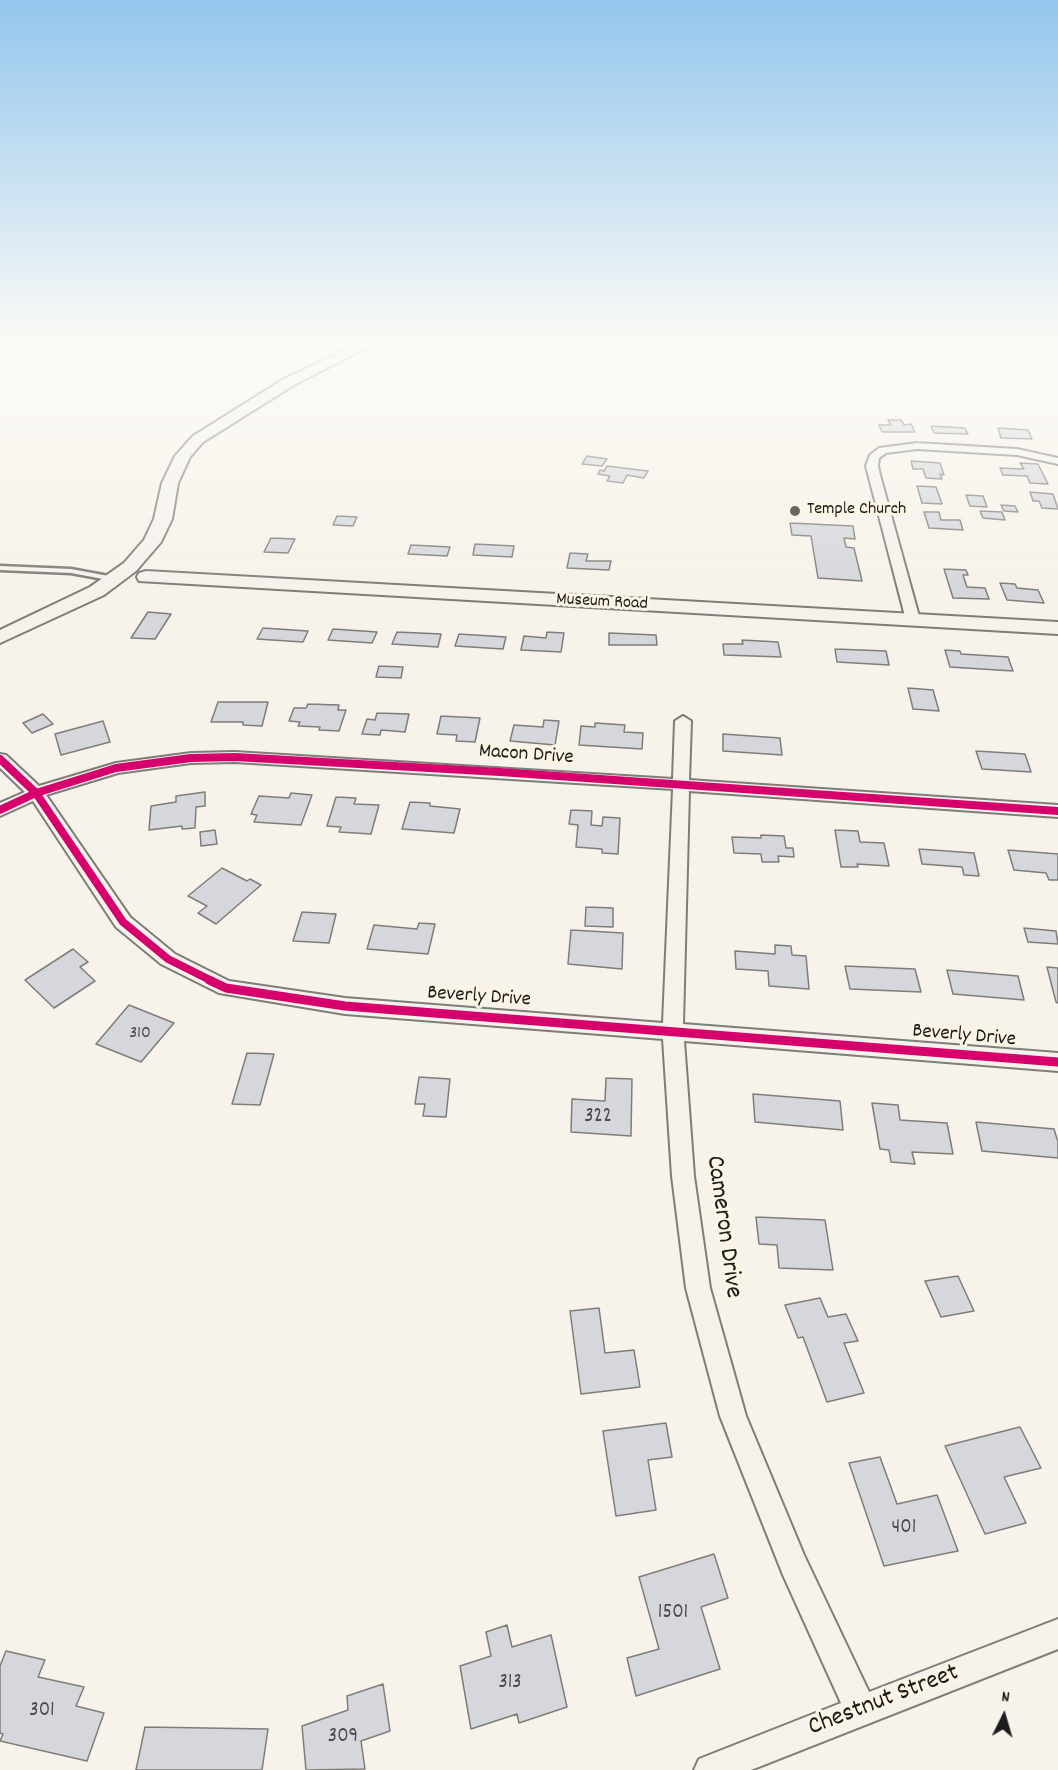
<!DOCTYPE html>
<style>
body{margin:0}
#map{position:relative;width:1058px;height:1770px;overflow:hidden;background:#f7f3ea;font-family:Dekko,sans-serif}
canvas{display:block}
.north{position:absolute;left:974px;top:1686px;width:60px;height:60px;-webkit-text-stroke:4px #fcf5e5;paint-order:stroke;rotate:5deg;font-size:16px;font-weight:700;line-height:24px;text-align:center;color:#1c1c1c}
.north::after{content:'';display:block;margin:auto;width:21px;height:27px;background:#1c1c1c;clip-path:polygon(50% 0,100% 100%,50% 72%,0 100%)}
</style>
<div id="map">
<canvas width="1058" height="1770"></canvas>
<div class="north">N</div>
</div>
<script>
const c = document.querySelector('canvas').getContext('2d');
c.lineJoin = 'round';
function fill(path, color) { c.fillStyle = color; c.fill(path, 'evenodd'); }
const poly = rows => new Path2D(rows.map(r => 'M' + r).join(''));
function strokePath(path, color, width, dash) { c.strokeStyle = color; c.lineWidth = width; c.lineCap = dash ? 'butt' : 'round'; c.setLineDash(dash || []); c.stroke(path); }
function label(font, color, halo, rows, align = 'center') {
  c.font = font + ' Dekko,sans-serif'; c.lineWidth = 6; c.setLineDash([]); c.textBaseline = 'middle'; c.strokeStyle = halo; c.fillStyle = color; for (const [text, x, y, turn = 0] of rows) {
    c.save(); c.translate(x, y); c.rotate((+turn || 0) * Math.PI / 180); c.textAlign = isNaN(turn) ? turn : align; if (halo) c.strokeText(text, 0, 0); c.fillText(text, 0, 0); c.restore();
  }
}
const building = poly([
 [888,420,901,420,904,425,911,424,915,432,882,432,879,425,891,425,888,420],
 [931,426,965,428,968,434,934,433,931,426],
 [998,428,1028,430,1032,439,1001,438,998,428],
 [587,456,607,459,602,466,582,464,587,456],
 [911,461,940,463,944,475,940,474,942,479,926,478,923,469,913,469,911,461],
 [1020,463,1038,464,1048,484,1030,483,1027,476,1003,475,1000,468,1024,469,1020,463],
 [607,466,648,471,644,478,627,475,623,483,607,481,610,476,598,474,600,470,604,471,607,466],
 [917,486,936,487,942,504,922,503,917,486],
 [1030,492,1053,494,1058,509,1042,508,1039,501,1033,501,1030,492],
 [966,495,983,496,987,507,970,506,966,495],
 [1001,505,1015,506,1018,512,1004,511,1001,505],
 [980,511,1002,512,1005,520,983,518,980,511],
 [924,512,939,512,941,520,960,520,963,530,929,528,924,512],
 [337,516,357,517,353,526,333,525,337,516],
 [790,523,853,526,855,539,844,538,846,547,854,548,862,581,818,578,811,536,792,535,790,523],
 [271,538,295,539,288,553,264,552,271,538],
 [475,544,514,546,512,557,473,555,475,544],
 [411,545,450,547,447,556,408,554,411,545],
 [570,553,588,554,586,561,611,561,609,570,567,568,570,553],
 [944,569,966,570,968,575,963,575,967,587,985,588,989,599,953,598,944,569],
 [1000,583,1015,584,1017,588,1038,590,1044,603,1007,600,1000,583],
 [148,612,171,614,155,639,131,638,148,612],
 [263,628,308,631,303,642,257,639,263,628],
 [333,629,377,632,372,643,328,640,333,629],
 [397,632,441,634,438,647,392,644,397,632],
 [547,632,564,633,561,652,521,650,524,636,546,638,547,632],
 [609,633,656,635,657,645,609,645,609,633],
 [459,634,506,637,503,649,455,646,459,634],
 [742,640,778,642,781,657,724,655,723,644,743,644,742,640],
 [835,649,886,651,889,665,837,662,835,649],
 [945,650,960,651,961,654,1008,657,1013,671,950,667,945,650],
 [379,666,403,667,401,678,376,677,379,666],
 [908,688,933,690,939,711,913,709,908,688],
 [218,702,268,702,262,726,243,725,243,722,211,722,218,702],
 [308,704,339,705,338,710,346,710,339,731,319,730,320,727,298,726,300,722,289,721,294,708,306,708,308,704],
 [377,713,409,714,405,732,381,730,380,735,362,734,367,719,375,720,377,713],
 [43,714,53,724,32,733,23,723,43,714],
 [441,716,480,718,475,742,456,741,457,735,437,734,441,716],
 [544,720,559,721,555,745,510,741,514,725,543,727,544,720],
 [103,721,110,742,61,755,55,734,103,721],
 [595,723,625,725,624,732,643,733,642,749,579,745,581,726,595,727,595,723],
 [723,734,780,738,782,755,723,751,723,734],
 [976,751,1025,754,1031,772,982,769,976,751],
 [205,792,205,806,196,807,195,828,182,829,182,826,149,830,151,806,176,802,176,796,205,792],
 [291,793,312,795,301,825,254,822,257,815,251,814,259,796,289,798,291,793],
 [336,797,356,798,354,804,379,805,371,834,339,832,341,827,327,826,336,797],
 [410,802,430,803,430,806,460,809,454,833,402,829,410,802],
 [571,810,592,811,591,825,602,826,603,817,620,818,618,854,602,853,602,849,576,847,578,825,569,824,571,810],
 [215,830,217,844,201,846,200,832,215,830],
 [835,830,858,831,860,842,884,843,889,866,857,864,858,867,841,867,835,830],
 [761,835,784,836,786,848,793,848,794,857,778,856,779,862,762,862,761,854,734,853,732,837,761,838,761,835],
 [919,849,974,853,979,876,964,875,962,867,922,864,919,849],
 [1008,850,1058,854,1058,880,1049,880,1046,873,1014,870,1008,850],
 [222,868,247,881,250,879,261,885,216,924,198,913,207,906,188,896,222,868],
 [586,907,613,908,613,927,585,926,586,907],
 [302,912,336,914,329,943,293,941,302,912],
 [419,923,435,924,428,954,367,949,374,925,417,929,419,923],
 [1024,928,1056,931,1058,944,1028,942,1024,928],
 [571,930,623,933,622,969,568,964,571,930],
 [775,945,791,946,792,955,806,956,809,989,769,986,768,971,736,969,735,951,775,954,775,945],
 [73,949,88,962,80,967,95,981,54,1008,25,980,73,949],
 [845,966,915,969,921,992,850,989,845,966],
 [1047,967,1058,968,1058,1003,1056,1002,1047,967],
 [947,970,1018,976,1024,1000,953,994,947,970],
 [129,1005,174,1023,141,1062,96,1044,129,1005],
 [247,1053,274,1054,260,1105,232,1104,247,1053],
 [419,1077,450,1079,446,1117,423,1116,425,1104,415,1104,419,1077],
 [606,1078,632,1079,631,1136,571,1132,572,1099,605,1101,606,1078],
 [753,1094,840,1101,843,1130,755,1122,753,1094],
 [872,1103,898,1105,900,1120,947,1123,953,1154,912,1152,915,1164,891,1162,889,1150,880,1149,872,1103],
 [976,1122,1054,1129,1058,1142,1058,1158,982,1151,976,1122],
 [756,1217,825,1220,833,1270,779,1268,777,1245,759,1244,756,1217],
 [958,1276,974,1311,941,1317,925,1281,958,1276],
 [820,1298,828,1317,846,1314,858,1341,844,1343,864,1393,827,1402,803,1337,798,1338,785,1305,820,1298],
 [599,1308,605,1353,634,1350,640,1387,581,1394,570,1311,599,1308],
 [666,1423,672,1457,648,1460,656,1510,616,1516,603,1431,666,1423],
 [1020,1427,1041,1468,1004,1477,1026,1523,985,1534,945,1446,1020,1427],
 [880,1457,897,1504,937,1495,958,1551,884,1566,849,1463,880,1457],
 [714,1554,728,1598,701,1607,720,1669,636,1696,627,1658,659,1649,639,1577,714,1554],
 [507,1625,512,1647,551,1635,567,1707,519,1723,517,1714,471,1729,460,1666,491,1656,486,1632,507,1625],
 [6,1651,45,1660,38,1677,84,1687,76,1706,104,1713,87,1761,0,1741,3,1734,0,1733,0,1666,6,1651],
 [383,1684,390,1731,361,1741,365,1769,306,1770,302,1726,348,1710,347,1696,383,1684],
 [145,1727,268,1729,262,1770,136,1770,145,1727]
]);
fill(building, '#d5d7dc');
strokePath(building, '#7f7d79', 1.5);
const lane = poly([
 [0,566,71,569,114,577,117,579,114,581,71,573,0,570,0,566]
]);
const street = poly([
 [917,443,1017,449,1058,458,1058,464,1017,455,917,449,886,453,879,458,878,466,880,475,920,620,913,624,906,620,866,466,870,455,879,448,917,443],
 [683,716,691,721,689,780,1058,805,1058,817,689,791,683,1024,1058,1053,1058,1071,684,1041,694,1176,710,1288,746,1416,804,1555,869,1692,1058,1619,1058,1649,751,1770,694,1770,699,1759,841,1703,783,1575,720,1416,686,1288,672,1176,663,1039,345,1014,219,993,161,964,116,927,33,801,0,816,0,803,25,792,0,768,0,754,6,755,39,786,116,763,191,753,235,752,673,779,675,721,683,716],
 [235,762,673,789,663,1023,345,998,229,981,175,954,130,917,46,795,118,773,191,763,235,762]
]);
const secondary = poly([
 [362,342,378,342,294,385,203,442,190,457,178,483,172,519,161,542,136,571,104,595,0,643,0,630,90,587,124,563,144,540,154,519,162,483,175,456,193,436,284,379,362,342],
 [146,571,1058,622,1058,634,139,581,137,577,139,573,146,571]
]);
strokePath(lane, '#7f7d79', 5);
strokePath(street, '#7f7d79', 4);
strokePath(secondary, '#7f7d79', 4);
fill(lane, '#f5f2ec');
fill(street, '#f5f2ec');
fill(secondary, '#f5f2ec');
strokePath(poly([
 [0,759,36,793,123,922,168,959,212,981],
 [0,810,36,793,116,768,191,758,235,757,500,772,1058,811]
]), '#d6006c', 8);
strokePath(poly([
 [209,980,226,988,345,1006,1058,1062]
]), '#d6006c', 9);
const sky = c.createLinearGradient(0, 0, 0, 589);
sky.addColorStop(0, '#93c6ed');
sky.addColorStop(0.58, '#fbfaf6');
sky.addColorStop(1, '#fbfaf600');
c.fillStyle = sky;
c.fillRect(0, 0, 1058, 589);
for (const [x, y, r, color] of [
 [795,511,6,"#696764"]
]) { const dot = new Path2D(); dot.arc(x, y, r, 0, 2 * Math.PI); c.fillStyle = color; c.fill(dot); strokePath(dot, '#fcf5e5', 2); }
label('18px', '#1c1c1c', '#fcf5e5', [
 ["Temple Church",807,511]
], 'left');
label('18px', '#1c1c1c', '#fcf5e5', [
 ["Museum Road",602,603,3]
]);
label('18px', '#4a4b4c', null, [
 ["310",140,1035]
]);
label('21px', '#1c1c1c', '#fcf5e5', [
 ["Macon Drive",526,756,4],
 ["Beverly Drive",479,998,4],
 ["Beverly Drive",964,1037,5]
]);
label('21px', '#4a4b4c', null, [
 ["322",598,1118],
 ["401",904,1529],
 ["1501",673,1614],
 ["313",510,1684],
 ["301",42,1712],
 ["309",343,1738]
]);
label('26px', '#1c1c1c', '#fcf5e5', [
 ["Cameron Drive",722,1227,82],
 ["Chestnut Street",884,1702,-21]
]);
</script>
